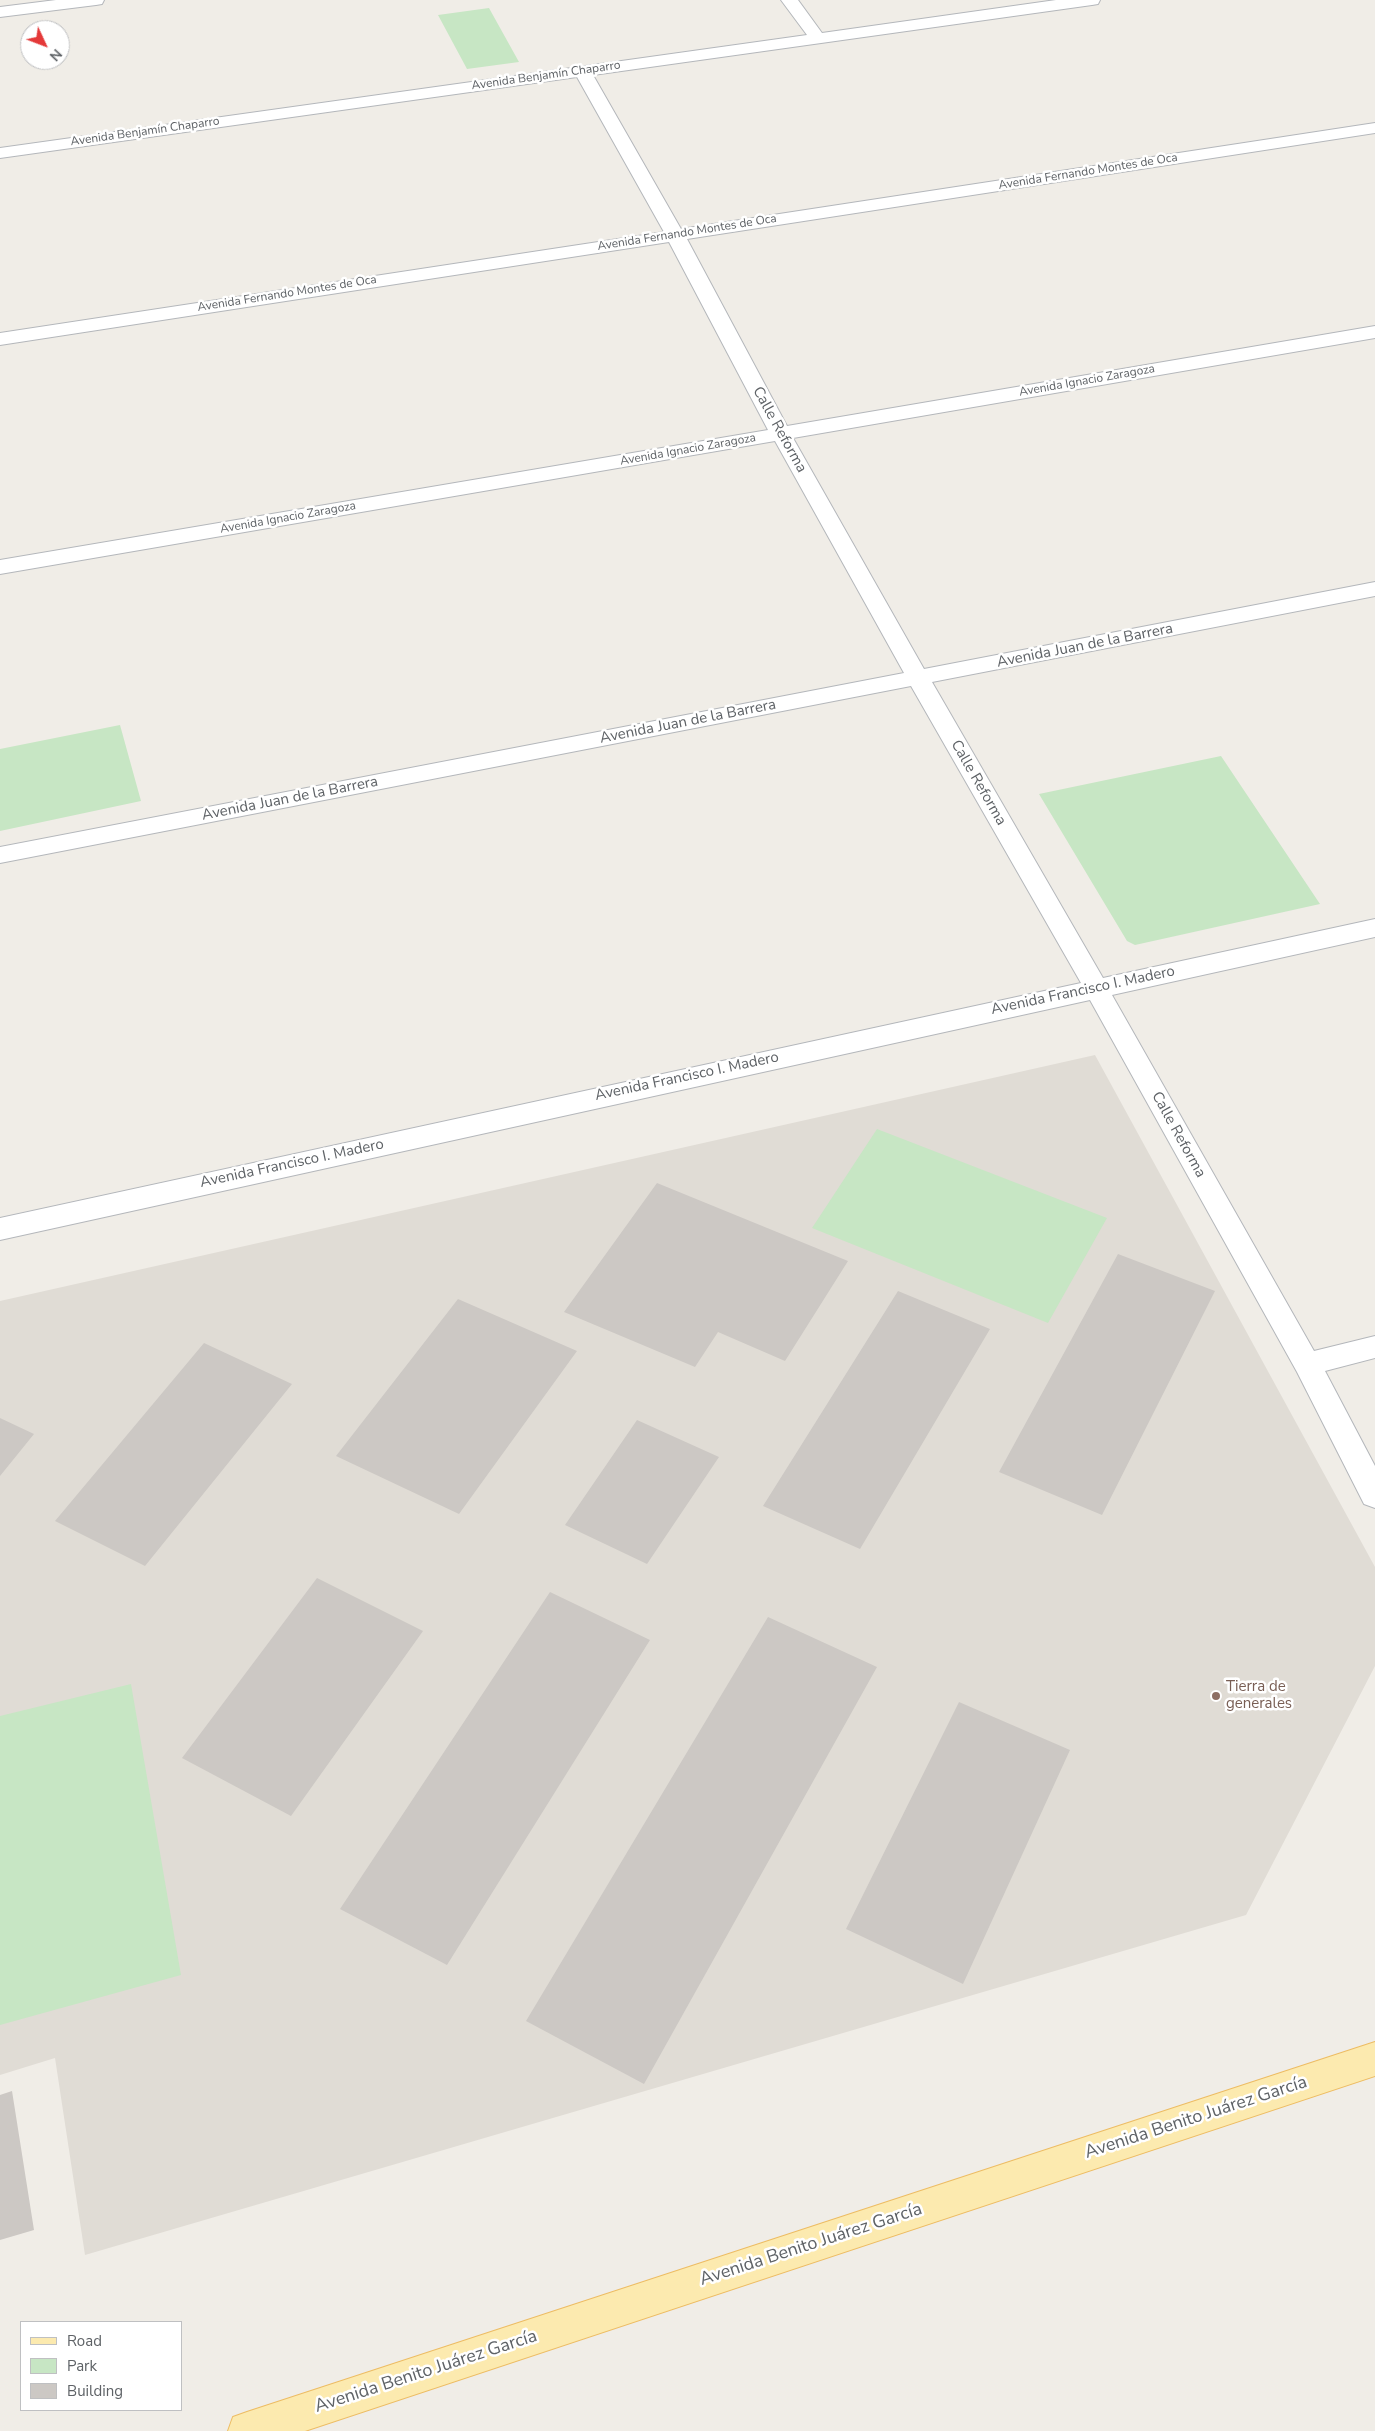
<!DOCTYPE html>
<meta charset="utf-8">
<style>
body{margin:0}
#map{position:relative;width:1375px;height:2431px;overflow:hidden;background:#f0ede7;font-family:"Nunito Sans",sans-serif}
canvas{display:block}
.legend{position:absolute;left:20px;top:2321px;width:162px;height:90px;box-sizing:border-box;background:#fff;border:1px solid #bfc0c2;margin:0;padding:6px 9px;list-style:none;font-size:15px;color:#5e6266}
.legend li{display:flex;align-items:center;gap:10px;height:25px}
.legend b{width:25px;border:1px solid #bfc0c2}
.north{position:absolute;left:20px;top:20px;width:50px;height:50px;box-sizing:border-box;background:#fff;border:1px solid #bfc0c2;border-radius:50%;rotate:133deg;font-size:14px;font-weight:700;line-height:20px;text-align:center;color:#5e6266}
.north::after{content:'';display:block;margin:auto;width:18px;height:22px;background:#e43939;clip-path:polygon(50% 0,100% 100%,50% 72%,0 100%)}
</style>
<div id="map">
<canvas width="1375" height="2431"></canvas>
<ul class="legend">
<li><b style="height:6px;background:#fceaaf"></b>Road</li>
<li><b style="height:14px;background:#c7e6c4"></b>Park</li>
<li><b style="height:14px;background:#ccc8c4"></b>Building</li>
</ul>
<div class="north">N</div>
</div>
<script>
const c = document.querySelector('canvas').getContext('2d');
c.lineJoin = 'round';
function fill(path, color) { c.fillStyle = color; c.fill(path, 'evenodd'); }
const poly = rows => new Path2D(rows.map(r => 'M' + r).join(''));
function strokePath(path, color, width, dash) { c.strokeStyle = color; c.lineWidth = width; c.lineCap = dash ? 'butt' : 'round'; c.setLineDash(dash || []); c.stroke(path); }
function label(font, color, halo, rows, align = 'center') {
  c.font = font + ' "Nunito Sans",sans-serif'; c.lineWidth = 5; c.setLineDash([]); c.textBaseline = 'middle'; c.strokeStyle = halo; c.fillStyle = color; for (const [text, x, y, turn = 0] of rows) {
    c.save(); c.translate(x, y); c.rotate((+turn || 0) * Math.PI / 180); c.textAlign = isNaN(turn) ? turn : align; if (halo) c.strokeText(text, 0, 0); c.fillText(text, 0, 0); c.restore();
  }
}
fill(poly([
 [1095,1055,1375,1567,1375,1666,1246,1915,85,2255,55,2058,0,2075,0,1301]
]), '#e0dcd5');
fill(poly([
 [489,8,519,62,467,69,438,15],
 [120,725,141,801,0,831,0,749],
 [1221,756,1320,904,1135,945,1127,941,1039,794],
 [877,1129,1107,1218,1048,1323,812,1228],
 [131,1684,181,1975,0,2025,0,1716]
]), '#c7e6c4');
fill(poly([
 [657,1183,848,1261,785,1361,718,1332,695,1367,564,1312],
 [1118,1254,1215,1291,1102,1515,999,1472],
 [898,1291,990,1329,860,1549,763,1506],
 [458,1299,577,1351,459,1514,336,1456],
 [204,1343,292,1384,145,1566,55,1521],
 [0,1418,34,1434,0,1476],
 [637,1420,719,1457,647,1564,565,1525],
 [317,1578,423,1631,291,1816,182,1758],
 [550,1592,650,1640,447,1965,340,1909],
 [768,1617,877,1667,644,2084,526,2021],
 [959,1702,1070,1750,963,1984,846,1929],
 [12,2091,34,2230,0,2240,0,2095]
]), '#ccc8c4');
const street = poly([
 [56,0,104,0,102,4,96,5,0,17,0,7,56,0],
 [781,0,798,0,822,33,1056,0,1100,0,1098,4,1092,5,593,75,681,229,1375,123,1375,133,687,239,787,426,1375,326,1375,338,793,438,924,669,1375,582,1375,596,932,682,1103,978,1375,919,1375,937,1112,995,1314,1351,1375,1336,1375,1358,1325,1371,1375,1466,1375,1508,1364,1504,1297,1372,1090,1000,0,1240,0,1218,1081,983,911,686,0,863,0,847,904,673,775,441,0,574,0,560,768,430,669,242,0,345,0,333,664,232,577,77,0,158,0,148,807,35,781,0]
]);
const primary = poly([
 [1375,2042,1375,2076,305,2431,228,2431,233,2417,247,2412,1375,2042]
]);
strokePath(street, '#b4b7bb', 2);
strokePath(primary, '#edbc63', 2);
fill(street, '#fff');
fill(primary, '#fceaaf');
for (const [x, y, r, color] of [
 [1216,1696,5,"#8d6e63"]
]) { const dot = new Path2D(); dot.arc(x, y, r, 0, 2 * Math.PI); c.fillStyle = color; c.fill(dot); strokePath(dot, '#fff', 2); }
label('12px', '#5e6266', '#fff', [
 ["Avenida Benjamín Chaparro",546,76,-8],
 ["Avenida Benjamín Chaparro",145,132,-8],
 ["Avenida Fernando Montes de Oca",1088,172,-9],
 ["Avenida Fernando Montes de Oca",687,233,-9],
 ["Avenida Fernando Montes de Oca",287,294,-9],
 ["Avenida Ignacio Zaragoza",1087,381,-10],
 ["Avenida Ignacio Zaragoza",688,450,-10],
 ["Avenida Ignacio Zaragoza",288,518,-10]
]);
label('15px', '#5e6266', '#fff', [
 ["Calle Reforma",779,430,61],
 ["Avenida Juan de la Barrera",1085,646,-11],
 ["Avenida Juan de la Barrera",688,722,-11],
 ["Calle Reforma",978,783,60],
 ["Avenida Juan de la Barrera",290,799,-11],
 ["Avenida Francisco I. Madero",1083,991,-12],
 ["Avenida Francisco I. Madero",687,1077,-12],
 ["Calle Reforma",1178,1135,61],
 ["Avenida Francisco I. Madero",292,1164,-12]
]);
label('15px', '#785e54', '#fff', [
 ["Tierra de",1226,1687],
 ["generales",1226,1704]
], 'left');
label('18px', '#5e6266', '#fff', [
 ["Avenida Benito Juárez García",1196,2118,-18],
 ["Avenida Benito Juárez García",811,2245,-18],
 ["Avenida Benito Juárez García",426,2372,-18]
]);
</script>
